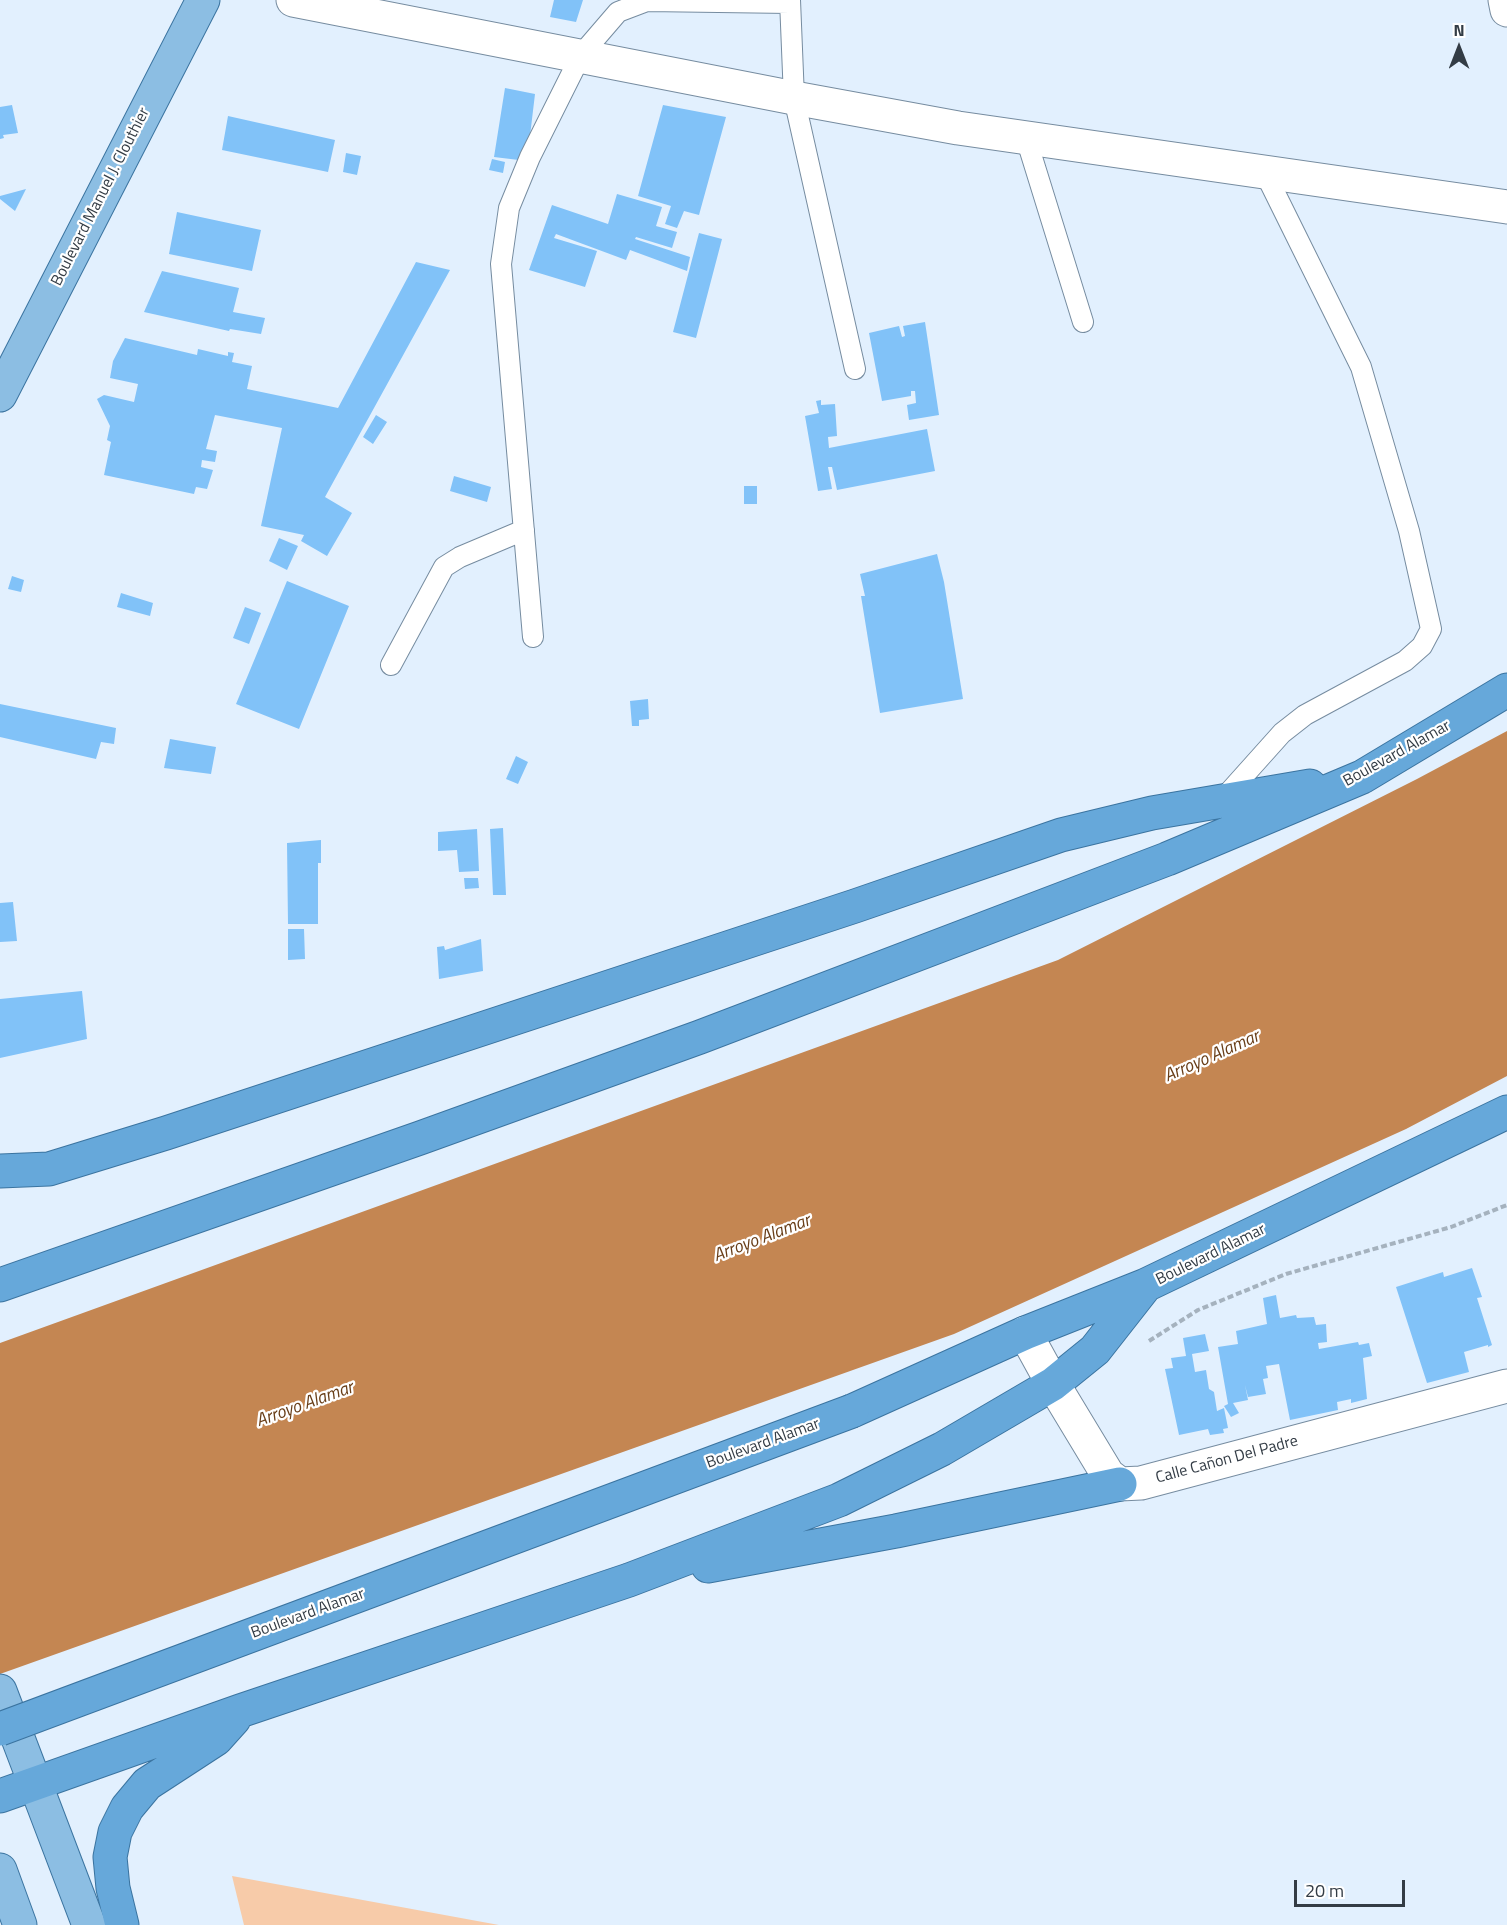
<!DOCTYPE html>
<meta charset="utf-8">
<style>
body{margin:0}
#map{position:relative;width:1507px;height:1925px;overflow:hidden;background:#e2f0fe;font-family:"Titillium Web",sans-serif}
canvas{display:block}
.north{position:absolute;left:1429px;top:18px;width:60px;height:60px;-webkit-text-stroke:4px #fff;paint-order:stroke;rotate:0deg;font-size:16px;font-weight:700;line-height:24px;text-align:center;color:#333c45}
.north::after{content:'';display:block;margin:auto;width:21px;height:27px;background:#333c45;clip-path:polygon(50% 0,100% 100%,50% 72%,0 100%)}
.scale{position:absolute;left:1294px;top:1880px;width:111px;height:27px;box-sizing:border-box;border:3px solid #333c45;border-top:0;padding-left:8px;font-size:18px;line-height:21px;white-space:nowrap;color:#333c45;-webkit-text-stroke:4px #fff;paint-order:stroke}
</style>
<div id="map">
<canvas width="1507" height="1925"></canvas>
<div class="north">N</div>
<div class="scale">20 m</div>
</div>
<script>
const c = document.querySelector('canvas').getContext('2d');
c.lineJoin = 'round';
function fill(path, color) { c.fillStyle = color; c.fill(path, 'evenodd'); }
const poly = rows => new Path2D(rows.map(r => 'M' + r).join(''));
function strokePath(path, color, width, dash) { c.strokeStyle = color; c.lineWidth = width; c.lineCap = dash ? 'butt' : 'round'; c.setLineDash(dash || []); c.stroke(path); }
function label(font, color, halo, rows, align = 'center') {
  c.font = font + ' "Titillium Web",sans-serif'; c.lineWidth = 4.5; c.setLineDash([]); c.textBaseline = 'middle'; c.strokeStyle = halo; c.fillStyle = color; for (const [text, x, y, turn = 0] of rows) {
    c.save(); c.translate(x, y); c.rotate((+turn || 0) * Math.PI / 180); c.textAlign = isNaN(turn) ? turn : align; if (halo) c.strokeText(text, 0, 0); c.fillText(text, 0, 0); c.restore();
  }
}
fill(poly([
 [232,1876,499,1925,244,1925]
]), '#f7cba9');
fill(poly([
 [1507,731,1507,1076,1406,1129,954,1334,0,1674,0,1343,1058,960,1417,779]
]), '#c48652');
fill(poly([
 [554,0,583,0,576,22,550,17],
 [505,88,535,94,527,161,494,157],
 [12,105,18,133,3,135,4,138,0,139,0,107],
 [663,105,726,117,699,215,684,211,677,228,665,224,671,206,638,196],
 [228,116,335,140,328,172,222,150],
 [346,153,361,156,357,175,343,172],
 [492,159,505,162,503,173,489,170],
 [26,189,15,211,0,199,0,196],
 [617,194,662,207,656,226,677,232,672,248,636,237,635,239,690,257,687,271,630,250,626,260,556,234,554,238,597,251,585,287,529,270,552,205,608,224],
 [177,212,261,230,252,271,169,254],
 [699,233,722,239,696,338,673,332],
 [416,262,450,270,325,497,352,513,327,556,301,541,304,535,261,526,282,428,215,415,206,449,217,451,215,462,202,460,201,467,213,470,207,489,196,487,194,494,104,475,111,442,107,440,110,426,97,399,104,395,134,402,138,384,110,378,113,361,125,338,197,355,198,349,228,356,228,352,234,353,232,362,252,366,247,389,338,408],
 [162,271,239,288,233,312,265,318,261,334,230,329,229,331,144,312],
 [925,322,939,415,909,420,907,405,916,403,915,391,911,391,911,396,882,401,869,333,899,326,902,337,905,336,903,326],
 [821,400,821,405,835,404,837,436,828,437,829,448,927,429,935,471,837,490,832,467,828,467,832,489,818,491,805,416,819,413,816,401],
 [376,415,387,422,373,444,363,437],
 [454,476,491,487,487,502,450,491],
 [744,486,757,486,757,504,744,504],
 [279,538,298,546,287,570,269,561],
 [937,554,944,582,963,699,880,713,861,596,865,596,860,574],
 [12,576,24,580,21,592,8,589],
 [287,581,349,606,299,729,236,704],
 [121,593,153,603,150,616,117,607],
 [245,607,261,613,249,644,233,638],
 [648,699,649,719,639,720,639,726,632,726,630,701],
 [0,704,116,728,114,744,101,742,96,759,0,737],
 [170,739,216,747,211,774,164,768],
 [516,756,528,762,518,784,506,779],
 [503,828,506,895,493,895,490,829],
 [477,829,479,871,459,872,457,850,438,851,438,832],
 [321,840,321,863,318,863,318,924,288,924,287,843],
 [464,878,478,878,479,888,465,889],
 [13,902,17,941,0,942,0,903],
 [288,929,304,929,305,959,288,960],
 [481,939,483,971,439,979,437,947,444,946,445,950],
 [82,991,87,1039,0,1058,0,999],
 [1472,1268,1482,1297,1477,1298,1492,1345,1488,1347,1488,1345,1464,1352,1469,1372,1427,1383,1396,1287,1443,1272,1444,1277],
 [1276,1295,1280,1318,1296,1315,1297,1318,1314,1317,1316,1325,1326,1324,1327,1342,1318,1343,1319,1349,1358,1342,1359,1345,1369,1343,1372,1356,1363,1358,1367,1399,1351,1403,1351,1399,1337,1402,1338,1410,1290,1420,1279,1364,1266,1366,1268,1378,1263,1379,1266,1394,1248,1397,1245,1385,1248,1400,1233,1403,1239,1413,1231,1417,1224,1406,1228,1404,1218,1347,1238,1344,1236,1331,1267,1324,1263,1298],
 [1205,1334,1209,1351,1192,1354,1195,1372,1206,1370,1209,1389,1214,1392,1217,1411,1224,1408,1228,1428,1223,1429,1224,1433,1210,1435,1208,1429,1179,1435,1165,1369,1173,1368,1171,1358,1186,1356,1183,1338]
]), '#81c2f8');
const service = poly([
 [790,0,794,98,855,369],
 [1026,138,1083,322],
 [533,637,501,264,509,208,530,157,581,55,618,12,647,1,790,3],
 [391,665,444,567,460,557,524,530],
 [1222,800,1282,733,1305,715,1405,661,1422,646,1431,629,1409,531,1361,367,1265,173]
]);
const minor = poly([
 [293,0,794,98,958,128,1507,207],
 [1505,0,1507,10]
]);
const secondary = poly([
 [1025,1333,1053,1384,1108,1475,1120,1484,1141,1483,1507,1386]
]);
const primary = poly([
 [0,395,203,0],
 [0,1691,89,1925],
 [0,1870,20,1925]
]);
const trunk = poly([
 [0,1171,49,1169,166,1133,855,906,1061,835,1152,813,1310,786],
 [0,1285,420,1138,700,1037,1167,859,1362,777,1507,690],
 [852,1411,1025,1333,1146,1285,1507,1112],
 [708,1566,896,1531,1120,1484],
 [0,1796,240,1711,629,1580,839,1500,942,1449,1053,1384,1095,1350,1146,1285],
 [122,1925,113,1888,110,1857,115,1832,127,1808,147,1784,216,1739,234,1719]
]);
strokePath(service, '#768ca0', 22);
strokePath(minor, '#768ca0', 35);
strokePath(secondary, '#768ca0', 35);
strokePath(primary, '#3b74a0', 35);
strokePath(trunk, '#3b74a0', 35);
strokePath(poly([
 [1149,1341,1198,1310,1286,1274,1451,1227,1507,1205]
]), '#a5b2be', 4, [6, 3]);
strokePath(service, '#fff', 20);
strokePath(minor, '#fff', 33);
strokePath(secondary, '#fff', 33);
strokePath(primary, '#8cbee3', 33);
strokePath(trunk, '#66a8da', 33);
const trunkBridge = poly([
 [0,1729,852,1411]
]);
strokePath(trunkBridge, '#3b74a0', 35, []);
strokePath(trunkBridge, '#66a8da', 33);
label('16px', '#333c45', '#fff', [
 ["Boulevard Manuel J. Clouthier",101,197,-63],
 ["Boulevard Alamar",1397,754,-29],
 ["Boulevard Alamar",1211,1255,-26],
 ["Boulevard Alamar",763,1444,-20],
 ["Calle Cañon Del Padre",1227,1460,-15],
 ["Boulevard Alamar",308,1614,-20]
]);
label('italic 18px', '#693e18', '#fff', [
 ["Arroyo Alamar",1212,1057,-24],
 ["Arroyo Alamar",762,1239,-21],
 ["Arroyo Alamar",305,1405,-20]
]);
</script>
